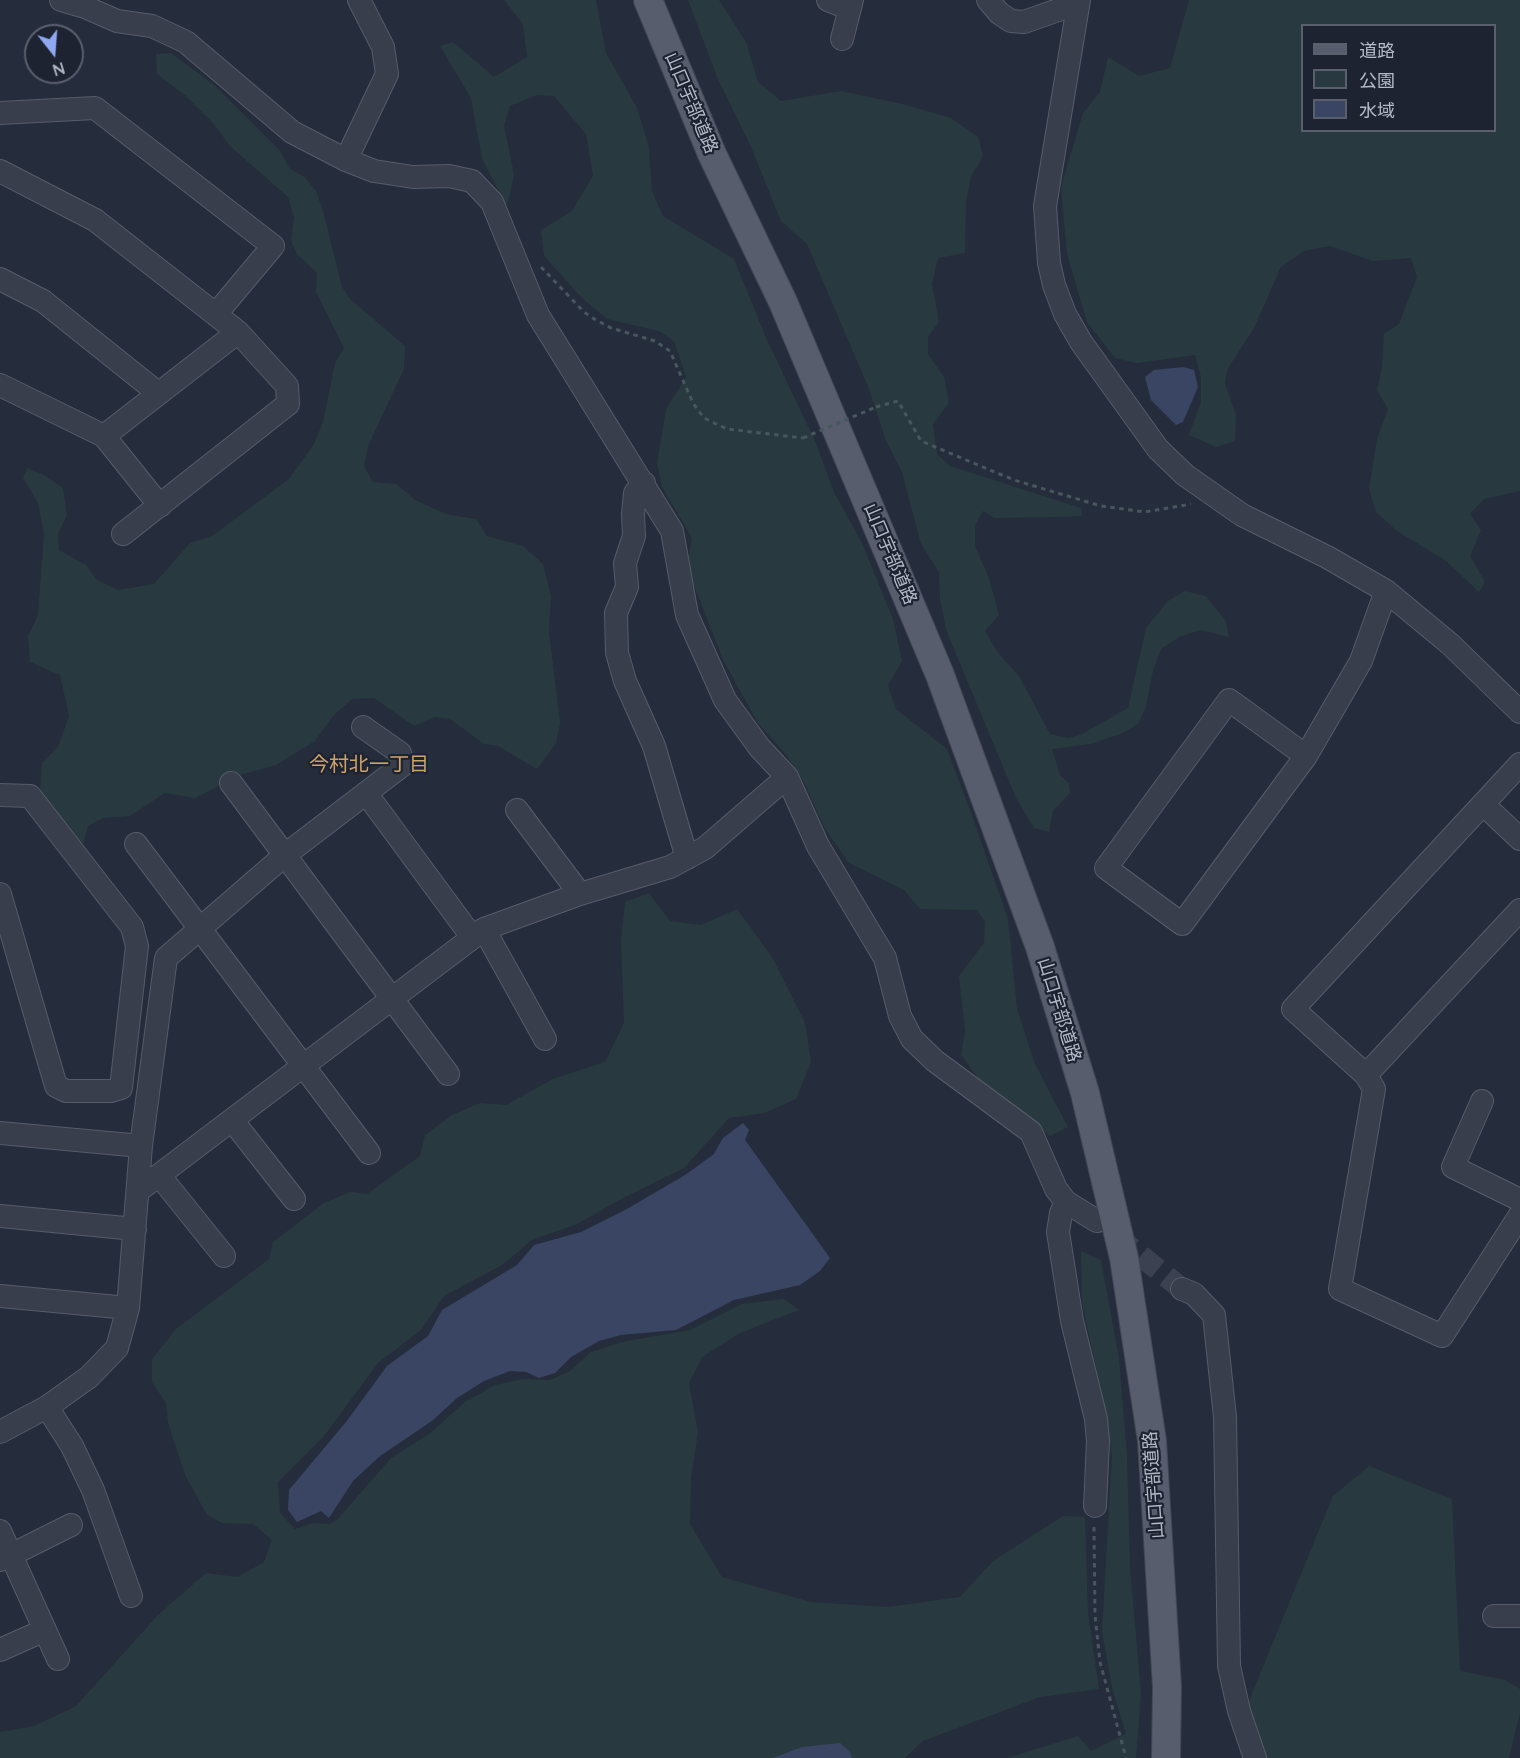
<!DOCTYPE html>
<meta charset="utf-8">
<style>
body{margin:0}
#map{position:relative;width:1520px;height:1758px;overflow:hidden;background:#252c3c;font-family:Quicksand,"Noto Sans JP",sans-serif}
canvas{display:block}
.legend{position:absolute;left:1301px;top:24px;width:195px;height:108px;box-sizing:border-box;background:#1e2332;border:2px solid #5a5f6e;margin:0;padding:8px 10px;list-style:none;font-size:18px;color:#b5bac8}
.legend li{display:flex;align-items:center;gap:12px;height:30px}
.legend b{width:30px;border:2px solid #5a5f6e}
.north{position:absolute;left:24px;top:24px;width:60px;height:60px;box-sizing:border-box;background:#1e2332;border:2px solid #5a5f6e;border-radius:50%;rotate:163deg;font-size:16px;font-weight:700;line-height:24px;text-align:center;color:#b5bac8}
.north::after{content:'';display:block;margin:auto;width:21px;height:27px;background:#8fa8f2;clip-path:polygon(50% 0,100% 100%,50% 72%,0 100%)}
</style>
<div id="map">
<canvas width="1520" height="1758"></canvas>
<ul class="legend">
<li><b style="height:8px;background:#575d6d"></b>道路</li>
<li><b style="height:16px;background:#283a3f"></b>公園</li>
<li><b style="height:16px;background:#3a4563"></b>水域</li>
</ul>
<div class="north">N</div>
</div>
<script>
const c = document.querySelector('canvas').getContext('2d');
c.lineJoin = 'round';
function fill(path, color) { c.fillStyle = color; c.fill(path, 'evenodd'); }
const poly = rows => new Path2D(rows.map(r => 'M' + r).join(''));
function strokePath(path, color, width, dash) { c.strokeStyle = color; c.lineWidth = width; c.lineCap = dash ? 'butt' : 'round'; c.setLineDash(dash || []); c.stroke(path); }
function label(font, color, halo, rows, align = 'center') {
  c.font = font + ' Quicksand,"Noto Sans JP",sans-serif'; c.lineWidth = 4.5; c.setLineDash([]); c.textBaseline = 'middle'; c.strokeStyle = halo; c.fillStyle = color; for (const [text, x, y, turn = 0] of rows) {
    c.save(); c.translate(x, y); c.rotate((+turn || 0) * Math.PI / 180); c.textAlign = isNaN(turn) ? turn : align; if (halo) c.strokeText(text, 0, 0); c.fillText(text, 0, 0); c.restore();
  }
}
fill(poly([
 [504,0,596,0,606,53,637,108,649,147,652,191,663,216,734,259,767,340,816,443,834,492,862,543,893,619,902,661,888,686,896,709,947,749,974,821,1008,919,1017,1009,1035,1064,1068,1127,1050,1136,979,1079,961,1055,965,1031,959,976,984,943,985,921,976,910,920,909,904,890,849,863,825,829,804,782,787,756,758,723,723,660,687,567,692,538,662,487,657,463,666,409,686,377,674,341,659,331,607,319,583,299,544,256,541,230,572,211,593,176,586,134,554,96,537,95,510,106,504,125,514,174,509,199,506,205,482,159,471,98,440,46,453,42,494,77,527,57,523,24],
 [688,0,719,0,746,42,758,82,781,101,841,91,902,104,951,118,978,137,983,156,971,177,966,202,965,253,938,258,932,284,939,322,928,337,928,354,944,377,949,403,933,424,937,454,950,466,1081,508,1082,516,1055,517,994,518,983,511,975,526,975,546,989,578,999,615,985,631,999,654,1019,676,1050,734,1069,738,1082,734,1128,708,1146,628,1168,601,1185,591,1206,596,1226,621,1229,637,1200,630,1179,637,1161,649,1153,671,1146,707,1138,724,1123,733,1090,744,1052,749,1060,775,1069,783,1070,793,1053,811,1049,832,1034,828,1016,798,946,630,940,598,939,572,921,544,902,472,886,441,869,389,807,244,781,221,751,147,717,77],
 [1189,0,1520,0,1520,491,1484,499,1470,514,1481,530,1470,556,1485,582,1479,592,1445,560,1398,532,1376,512,1369,489,1377,439,1388,409,1377,390,1382,368,1384,334,1399,324,1417,277,1411,258,1373,261,1330,246,1304,251,1281,267,1254,328,1227,370,1225,384,1236,415,1235,441,1216,447,1189,435,1201,402,1201,377,1195,355,1137,363,1115,358,1087,322,1067,254,1061,187,1083,113,1100,92,1108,57,1139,76,1170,68],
 [1302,26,1494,26,1494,130,1302,130],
 [171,53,214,85,280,151,290,169,305,177,316,191,324,214,342,287,350,299,405,346,404,369,368,446,364,466,373,482,396,484,415,500,446,514,476,519,487,536,523,546,543,564,551,596,549,631,560,723,556,743,537,769,498,746,484,744,450,719,435,717,414,726,374,698,352,699,333,716,315,741,276,765,240,775,195,798,165,793,130,816,103,818,88,826,84,842,79,846,40,793,42,763,58,747,69,716,60,675,30,662,28,636,38,615,44,534,38,503,23,478,27,468,44,475,63,488,67,515,58,534,59,550,86,565,97,580,118,590,154,584,190,543,212,536,289,479,314,444,323,422,335,363,344,348,316,292,317,273,297,254,291,241,294,217,288,197,230,146,213,123,186,96,157,74,156,54],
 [649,893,670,921,701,925,737,909,772,957,805,1023,811,1062,796,1099,765,1113,729,1118,684,1168,623,1198,577,1224,532,1240,502,1265,444,1296,421,1330,378,1363,324,1436,278,1482,280,1513,295,1529,313,1523,329,1524,337,1520,391,1458,429,1434,465,1402,495,1385,523,1379,550,1380,570,1371,591,1352,622,1342,690,1330,742,1304,784,1299,799,1310,740,1333,702,1357,689,1383,698,1432,691,1478,690,1524,722,1577,811,1602,888,1607,960,1597,993,1561,1063,1516,1085,1517,1088,1614,1099,1689,1040,1697,923,1741,905,1758,0,1758,0,1732,34,1726,76,1706,158,1615,206,1573,238,1577,264,1562,272,1540,253,1524,222,1523,207,1515,185,1475,168,1423,166,1403,152,1382,152,1359,176,1329,269,1259,273,1242,324,1203,350,1192,367,1194,420,1156,425,1135,452,1115,480,1103,506,1105,553,1079,605,1062,624,1023,621,941,625,902],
 [1081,1251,1101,1260,1119,1358,1127,1455,1130,1567,1141,1694,1136,1758,1007,1758,1078,1736,1091,1751,1126,1734,1112,1688,1102,1632,1112,1455,1104,1406,1082,1301],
 [1369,1466,1452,1499,1460,1671,1505,1680,1520,1689,1520,1713,1509,1758,1266,1758,1246,1708,1333,1496]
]), '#283a3f');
fill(poly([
 [1183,367,1194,370,1198,387,1183,422,1176,425,1151,400,1145,377,1154,370],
 [743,1123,749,1130,745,1140,830,1258,820,1271,800,1285,734,1300,676,1330,621,1335,599,1341,571,1357,555,1373,539,1378,526,1372,510,1371,484,1381,457,1398,432,1421,380,1456,353,1481,329,1518,321,1511,297,1522,288,1510,289,1490,346,1422,387,1366,428,1336,442,1310,517,1265,534,1245,581,1232,627,1209,685,1175,714,1154,723,1138],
 [840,1743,850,1752,852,1758,773,1758,802,1747]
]), '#3a4563');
strokePath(poly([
 [1115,1235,1182,1289]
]), '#3b4151', 22, [22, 11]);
const minor = poly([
 [61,0,85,7,117,21,152,26,186,42,292,132,346,160,374,171,413,177,449,176,472,181,492,202,538,315,672,531,687,615,725,700,759,747,787,777,818,846,885,958,900,1016,912,1039,935,1061,1031,1132,1056,1189,1066,1202,1097,1221],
 [828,0,848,8],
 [988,0,999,13,1011,21,1024,22,1078,3],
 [1079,0,1045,206,1049,263,1054,285,1065,314,1081,342,1158,449,1185,475,1242,515,1327,557,1386,591,1450,644,1520,712],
 [842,39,852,0],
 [0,113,95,108,273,246,216,314],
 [346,160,387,74,383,47,359,0],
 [0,171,95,220,238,332,287,386,288,404,123,534],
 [0,279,43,301,158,393],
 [0,385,104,436,160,506],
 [104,436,238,332],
 [644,483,635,493,633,514,634,536,625,563,627,587,616,613,617,653,625,681,654,746,687,858],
 [1229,700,1306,756,1182,924,1106,868,1229,700],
 [1306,756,1361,661,1386,591],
 [1520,764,1293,1009,1366,1075,1374,1089,1340,1289,1442,1336,1520,1215],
 [231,783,448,1074],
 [366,793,472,937],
 [0,795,30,796,132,927,137,946,121,1088,111,1091,66,1091,56,1086,0,894],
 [1484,805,1520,839],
 [517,810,580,894],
 [136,844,369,1153],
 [484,929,545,1039],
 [1366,1075,1520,910],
 [1482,1101,1453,1167,1520,1200],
 [232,1120,294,1199],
 [0,1133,141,1146],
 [159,1175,224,1256],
 [138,1191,484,929,580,894,670,867,705,848,787,777],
 [1066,1202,1061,1213,1058,1232,1072,1321,1096,1419,1098,1441,1095,1506],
 [0,1216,135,1229],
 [1182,1289,1194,1294,1214,1315,1225,1417,1229,1666,1239,1711,1255,1758],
 [0,1296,128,1308],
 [47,1407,72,1446,93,1490,131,1596],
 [0,1432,47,1407,89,1377,117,1348,128,1308,141,1146,166,958,285,855,404,764,400,753,363,727],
 [0,1531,11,1555,0,1560],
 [1494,1616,1520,1616],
 [0,1650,45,1630],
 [58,1659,11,1555,71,1525]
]);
const major = poly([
 [648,0,712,154,783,302,940,675,1040,947,1085,1093,1124,1258,1152,1441,1167,1687,1166,1758]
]);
strokePath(minor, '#575c6b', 24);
strokePath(major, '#424756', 30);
strokePath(poly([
 [541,267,584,312,596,320,611,328,655,341,670,351,693,403,704,418,727,429,803,438],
 [876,407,898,401,921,441,1014,480,1101,506,1145,512,1191,504],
 [1094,1527,1095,1615,1100,1662,1126,1758]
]), '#47575d', 3, [4.5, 4.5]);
strokePath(minor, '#393e4d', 22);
strokePath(major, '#575d6d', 28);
strokePath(poly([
 [803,438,876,407]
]), '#47575d', 3, [4.5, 4.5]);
label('18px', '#b5bac8', '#1e2332', [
 ["山口宇部道路",691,103,67],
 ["山口宇部道路",890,554,67],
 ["山口宇部道路",1059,1010,73],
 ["山口宇部道路",1154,1485,-94]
]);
label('20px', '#cfa368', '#1e2332', [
 ["今村北一丁目",369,765]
]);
</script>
